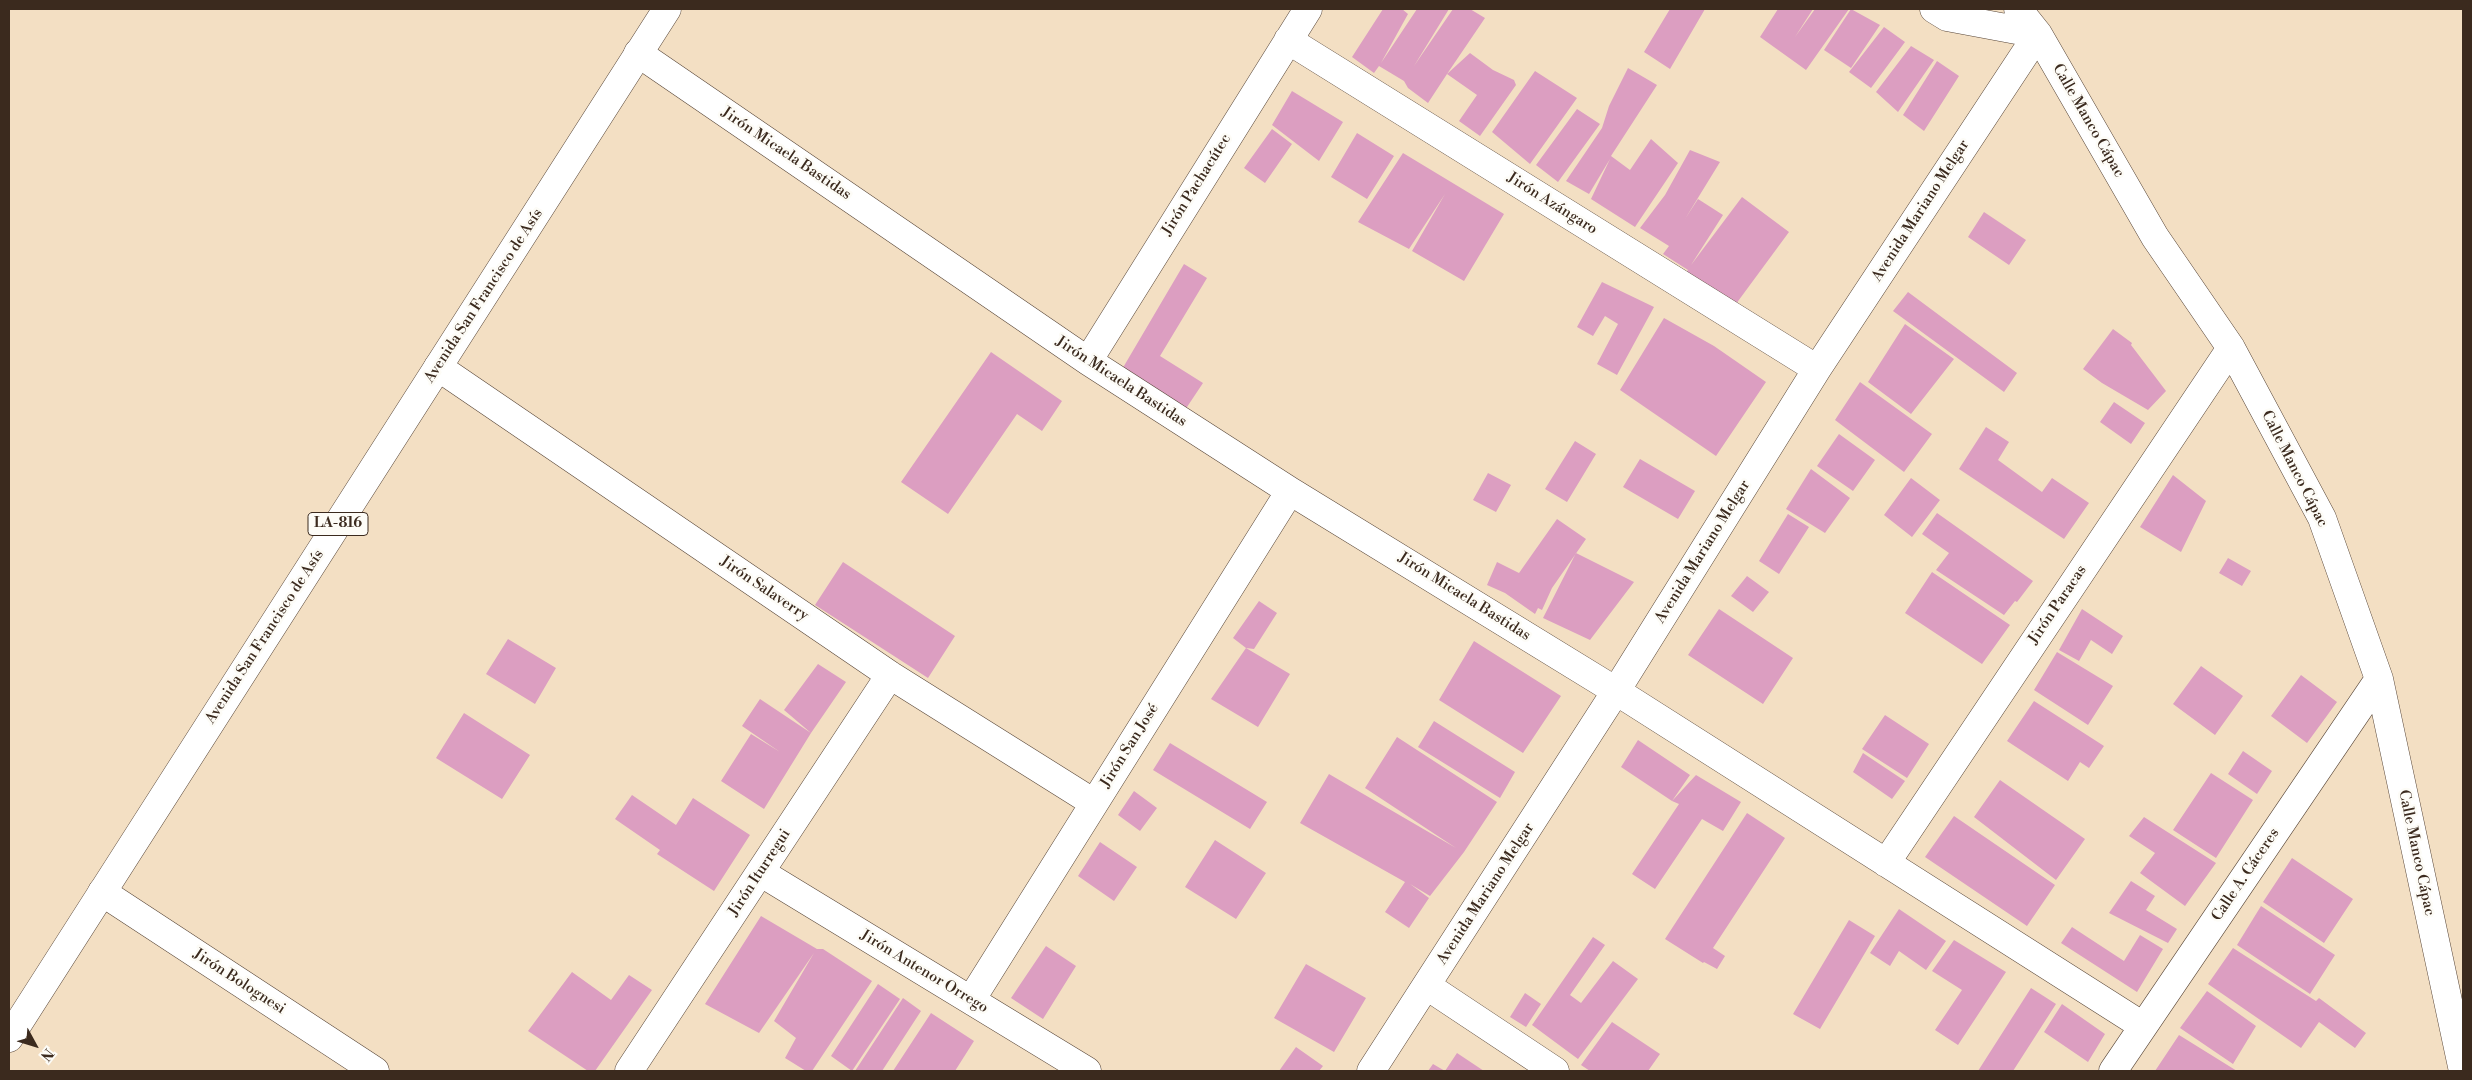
<!DOCTYPE html>
<meta charset="utf-8">
<style>
body{margin:0}
#map{position:relative;width:2472px;height:1080px;overflow:hidden;background:#f3dfc3;font-family:"Libre Bodoni",serif}
canvas{display:block}
.frame{position:absolute;inset:0;border:10px solid #3b2a1e;pointer-events:none}
.north{position:absolute;left:10px;top:1020px;width:50px;height:50px;-webkit-text-stroke:4px #fdfcf7;paint-order:stroke;rotate:129deg;font-size:14px;font-weight:700;line-height:20px;text-align:center;color:#3b2a1e}
.north::after{content:'';display:block;margin:auto;width:18px;height:22px;background:#3b2a1e;clip-path:polygon(50% 0,100% 100%,50% 72%,0 100%)}
</style>
<div id="map">
<canvas width="2472" height="1080"></canvas>
<div class="frame"></div>
<div class="north">N</div>
</div>
<script>
const c = document.querySelector('canvas').getContext('2d');
c.lineJoin = 'round';
function fill(path, color) { c.fillStyle = color; c.fill(path, 'evenodd'); }
const poly = rows => new Path2D(rows.map(r => 'M' + r).join(''));
function strokePath(path, color, width, dash) { c.strokeStyle = color; c.lineWidth = width; c.lineCap = dash ? 'butt' : 'round'; c.setLineDash(dash || []); c.stroke(path); }
function label(font, color, halo, rows, align = 'center') {
  c.font = font + ' "Libre Bodoni",serif'; c.lineWidth = 5; c.setLineDash([]); c.textBaseline = 'middle'; c.strokeStyle = halo; c.fillStyle = color; for (const [text, x, y, turn = 0] of rows) {
    c.save(); c.translate(x, y); c.rotate((+turn || 0) * Math.PI / 180); c.textAlign = isNaN(turn) ? turn : align; if (halo) c.strokeText(text, 0, 0); c.fillText(text, 0, 0); c.restore();
  }
}
fill(poly([
 [1383,9,1402,9,1408,14,1381,63,1417,9,1449,9,1414,66,1453,9,1470,9,1485,18,1447,74,1470,53,1493,70,1514,80,1516,85,1480,136,1459,121,1477,95,1447,74,1428,103,1408,88,1404,81,1379,66,1374,73,1352,57],
 [1670,9,1705,9,1670,69,1644,52],
 [1778,9,1813,9,1795,37,1815,9,1849,9,1806,70,1760,37],
 [1851,9,1880,25,1851,68,1824,50],
 [1884,27,1905,42,1871,88,1849,72],
 [1911,46,1934,60,1898,112,1876,92],
 [1937,61,1959,76,1924,131,1903,115],
 [1628,68,1657,85,1611,156,1630,170,1651,139,1678,163,1635,227,1591,199,1610,159,1589,194,1566,181,1602,128,1609,106],
 [1535,71,1577,98,1530,164,1492,132],
 [1292,91,1343,122,1319,161,1272,125],
 [1577,109,1600,124,1558,182,1536,165],
 [1272,129,1292,144,1265,183,1244,168],
 [1357,133,1394,156,1367,199,1331,177],
 [1690,150,1720,162,1685,219,1698,199,1723,215,1691,265,1742,197,1789,232,1733,308,1686,273,1688,270,1663,254,1669,246,1640,228,1665,195],
 [1403,153,1504,214,1464,281,1412,251,1445,194,1409,249,1358,222],
 [1984,212,2026,240,2009,265,1968,237],
 [1184,264,1207,278,1160,356,1203,383,1185,410,1121,371],
 [1602,282,1654,307,1617,375,1597,364,1618,324,1605,316,1593,336,1577,327],
 [1908,292,2017,373,2004,392,1893,311],
 [1664,318,1714,346,1766,382,1716,456,1620,390],
 [1905,324,1954,359,1911,414,1868,382],
 [2113,329,2132,343,2131,345,2166,391,2148,410,2102,383,2083,369],
 [991,352,1062,401,1042,431,1017,414,948,514,901,482],
 [1860,382,1932,434,1904,472,1835,420],
 [2114,402,2145,423,2131,444,2100,422],
 [1986,427,2009,442,1998,460,2042,492,2052,478,2089,503,2064,539,1959,469],
 [1839,434,1875,460,1853,491,1817,466],
 [1575,441,1596,454,1567,502,1545,489],
 [1640,459,1695,491,1678,519,1623,487],
 [1811,469,1850,498,1825,533,1786,509],
 [1488,473,1511,485,1496,512,1473,500],
 [2173,475,2206,501,2181,552,2140,527],
 [1911,478,1940,500,1912,537,1884,515],
 [1937,513,2033,581,2017,602,2015,601,2004,615,1936,570,1949,553,1922,534],
 [1788,514,1809,527,1779,574,1759,561],
 [1557,519,1586,539,1552,588,1542,610,1538,608,1535,614,1505,593,1487,585,1497,562,1519,573],
 [1576,553,1634,582,1590,640,1543,618],
 [2228,558,2251,571,2242,586,2219,573],
 [843,562,955,636,928,678,815,605],
 [1932,572,2010,625,1982,664,1905,613],
 [1747,576,1769,592,1753,612,1731,596],
 [1259,601,1277,613,1254,649,1246,648,1290,674,1258,727,1211,699,1246,648,1233,638],
 [1719,609,1793,658,1763,704,1688,655],
 [2082,609,2123,636,2112,654,2091,640,2079,661,2059,650],
 [508,639,556,668,535,704,486,674],
 [1474,641,1561,696,1523,753,1439,700],
 [2057,652,2113,686,2088,725,2034,690],
 [818,664,846,682,811,733,784,710],
 [2201,666,2243,696,2215,735,2173,704],
 [2301,675,2337,702,2307,743,2271,716],
 [760,699,811,733,764,809,721,781,751,734,780,752,742,726],
 [2034,701,2104,746,2089,768,2080,762,2068,781,2007,741],
 [464,713,530,755,502,799,436,758],
 [1885,715,1929,744,1907,778,1862,749],
 [1434,721,1515,772,1500,798,1418,747],
 [1397,737,1497,802,1464,852,1430,896,1410,884,1429,898,1409,928,1385,912,1405,882,1300,823,1329,774,1456,848,1365,788],
 [1638,740,1690,775,1672,801,1696,775,1741,802,1723,831,1702,819,1655,889,1632,874,1679,804,1672,801,1621,767],
 [1170,743,1267,802,1250,829,1153,770],
 [2243,751,2272,771,2257,794,2228,774],
 [1863,753,1905,781,1892,799,1853,772],
 [2211,773,2253,800,2216,858,2173,830],
 [2000,780,2085,839,2056,880,1974,817],
 [1134,791,1157,808,1140,831,1118,815],
 [632,795,676,825,693,798,750,835,714,891,657,854,660,850,615,819],
 [1747,813,1785,838,1713,948,1725,956,1717,969,1704,962,1703,963,1665,939],
 [1954,816,2055,885,2027,926,1925,857],
 [2144,817,2216,863,2185,906,2140,873,2155,853,2129,836],
 [1215,840,1266,873,1236,919,1185,887],
 [1100,842,1137,867,1114,901,1078,876],
 [2292,858,2353,899,2324,943,2263,902],
 [2131,881,2155,896,2146,910,2177,929,2168,943,2109,913],
 [2261,906,2335,955,2310,994,2237,945],
 [1899,909,1946,941,1926,970,1899,951,1890,966,1870,953],
 [761,916,817,949,823,949,872,981,812,1071,806,1071,785,1058,796,1038,774,1021,814,953,759,1033,705,1004],
 [1849,920,1875,936,1820,1029,1793,1014],
 [2072,927,2124,961,2140,935,2163,949,2137,992,2061,943],
 [1593,937,1605,945,1570,995,1581,1003,1613,961,1638,979,1578,1059,1532,1025],
 [1954,940,2006,972,1958,1045,1935,1030,1962,990,1932,971],
 [1046,946,1076,966,1043,1019,1011,998],
 [2233,948,2316,1001,2319,998,2366,1033,2355,1048,2319,1022,2301,1048,2208,984],
 [1306,964,1366,998,1334,1052,1274,1018],
 [572,972,611,1000,629,975,652,990,595,1071,588,1071,528,1031],
 [878,984,900,999,852,1071,831,1056],
 [2031,988,2056,1004,2013,1071,1978,1071],
 [2207,991,2256,1026,2233,1064,2180,1028],
 [1525,993,1541,1004,1526,1027,1510,1017],
 [903,998,921,1011,882,1071,855,1071],
 [2062,1004,2105,1034,2088,1062,2044,1032],
 [931,1013,974,1041,955,1071,893,1071],
 [1612,1022,1660,1054,1648,1071,1590,1071,1581,1065],
 [2179,1035,2237,1071,2155,1071],
 [1296,1047,1323,1066,1319,1071,1279,1071],
 [1457,1053,1484,1071,1445,1071],
 [1433,1064,1445,1071,1428,1071]
]), '#dc9ec1');
const street = poly([
 [2018,9,2038,34,2155,237,2231,348,2322,518,2379,679,2463,1071],
 [1288,40,1817,369],
 [638,53,1088,361,1290,491,1616,691,2143,1026],
 [1088,361,1308,9],
 [438,367,890,675,1094,803],
 [1886,863,2231,348],
 [760,872,1087,1071],
 [102,892,375,1071],
 [1427,986,1555,1071],
 [971,1000,1290,491],
 [629,1071,890,675],
 [1371,1071,1616,691,1817,369,2038,34,1947,17,1934,9],
 [2113,1071,2379,679]
]);
const highway = poly([
 [9,1038,667,9]
]);
strokePath(street, '#574537', 29);
strokePath(highway, '#574537', 29);
strokePath(street, '#fff', 28);
strokePath(highway, '#fff', 28);
for (const [x, y, w] of [
 [338,524,60]
]) { const box = new Path2D(); box.roundRect(x - w / 2, y - 11.5, w, 23, 4); c.fillStyle = '#fdfcf7'; c.fill(box); strokePath(box, '#3b2a1e', 1); }
label('bold 14px', '#3b2a1e', null, [
 ["LA-816",338,524]
]);
label('15px', '#3b2a1e', '#fdfcf7', [
 ["Calle Manco Cápac",2088,121,60],
 ["Jirón Micaela Bastidas",786,154,34],
 ["Jirón Pachacútec",1197,185,-58],
 ["Jirón Azángaro",1552,204,32],
 ["Avenida Mariano Melgar",1921,211,-57],
 ["Avenida San Francisco de Asís",484,296,-57],
 ["Jirón Micaela Bastidas",1121,382,33],
 ["Calle Manco Cápac",2294,469,63],
 ["Avenida Mariano Melgar",1703,552,-58],
 ["Jirón Salaverry",764,589,34],
 ["Jirón Micaela Bastidas",1464,597,32],
 ["Jirón Paracas",2058,605,-56],
 ["Avenida San Francisco de Asís",265,637,-57],
 ["Jirón San José",1130,746,-58],
 ["Calle Manco Cápac",2416,853,78],
 ["Jirón Iturregui",760,873,-57],
 ["Calle A. Cáceres",2246,875,-56],
 ["Avenida Mariano Melgar",1486,894,-57],
 ["Jirón Antenor Orrego",924,972,31],
 ["Jirón Bolognesi",239,982,33]
]);
</script>
